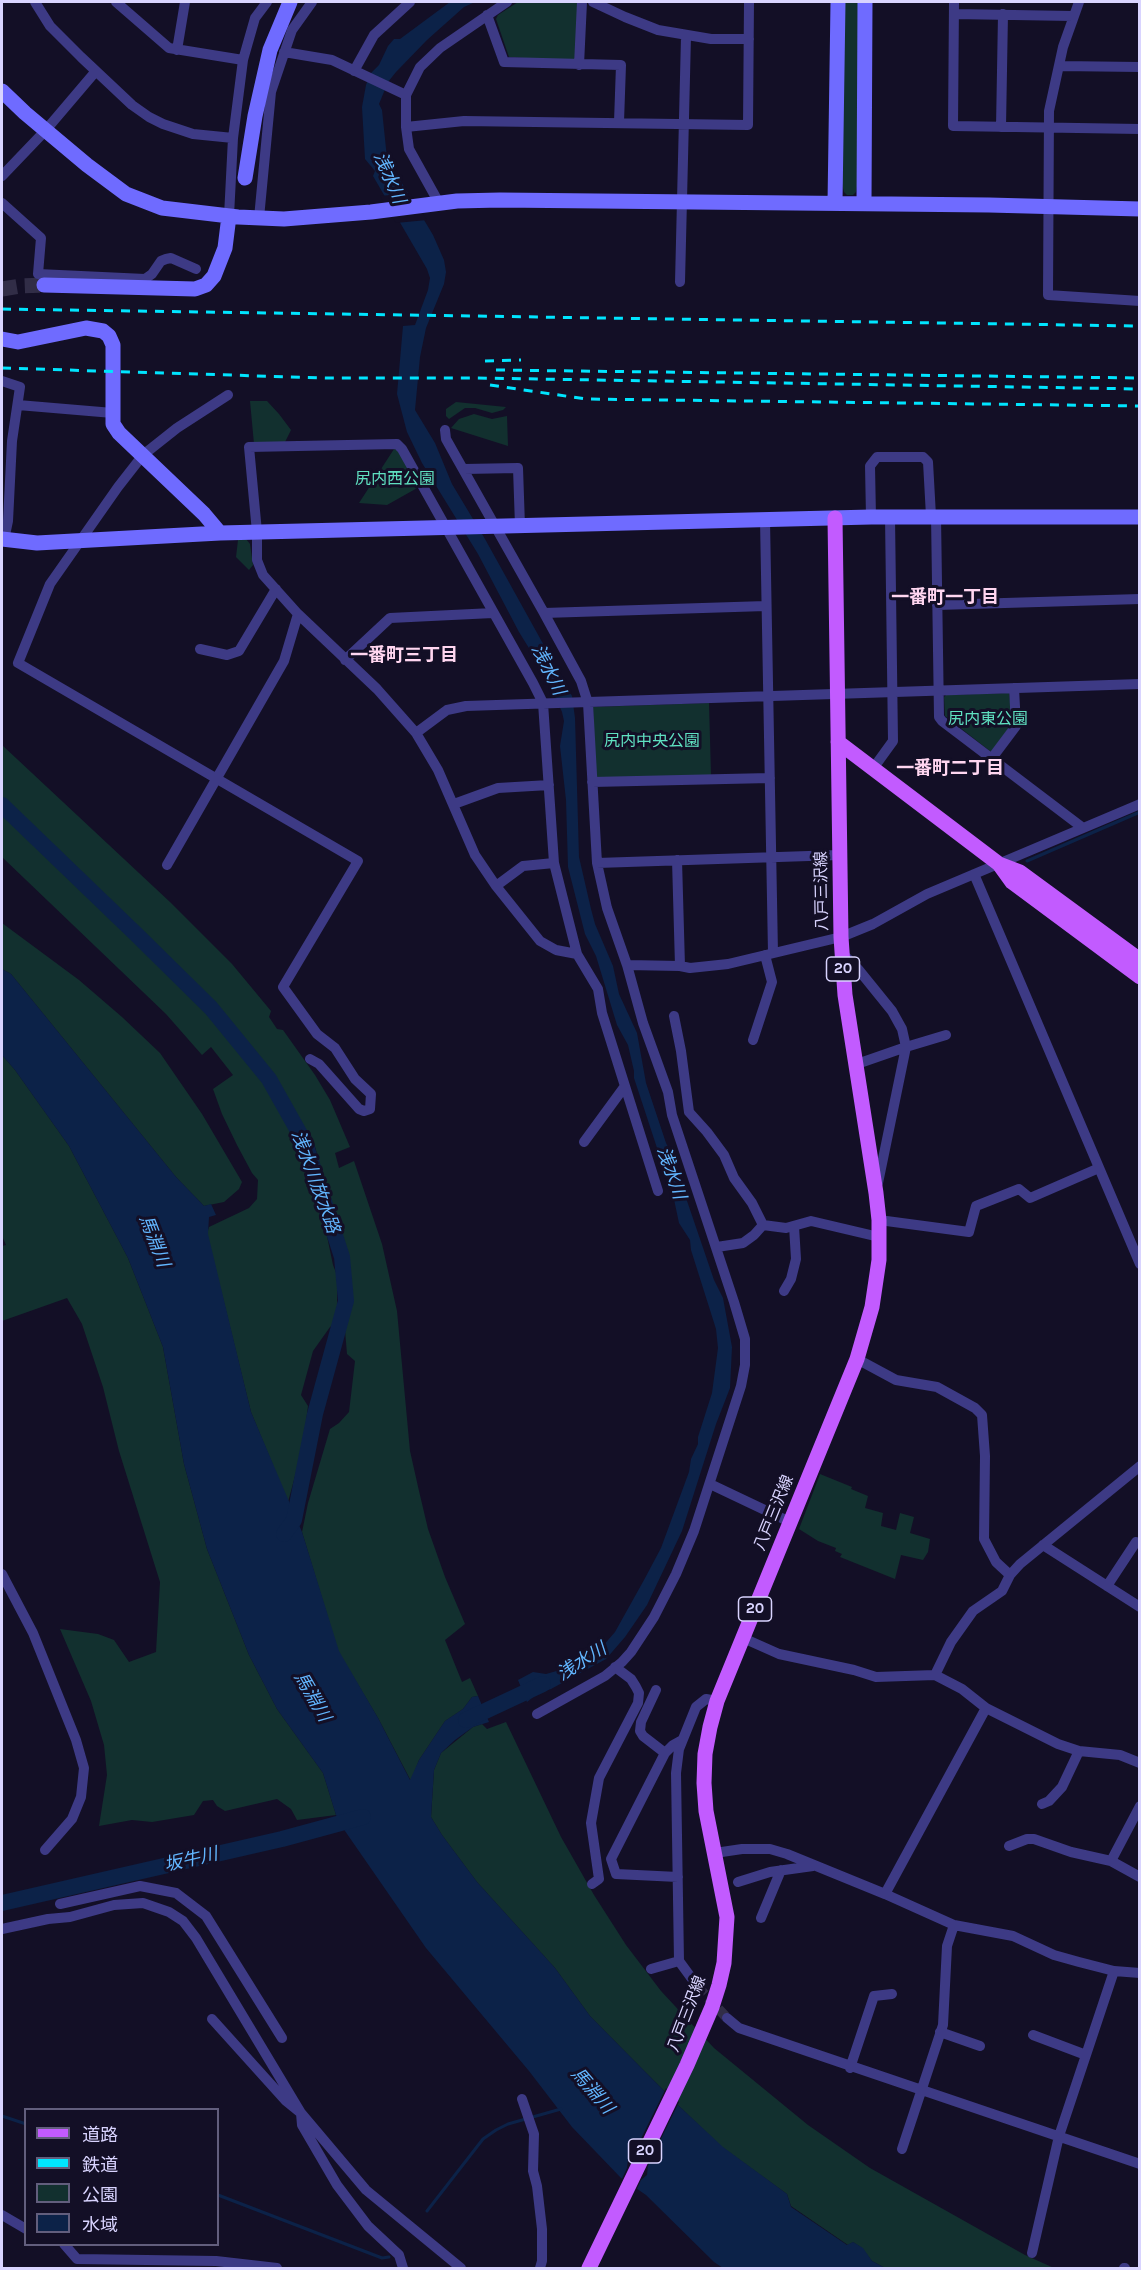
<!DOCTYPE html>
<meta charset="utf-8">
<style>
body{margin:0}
#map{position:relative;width:1141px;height:2270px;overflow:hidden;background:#130f26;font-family:Karla,"Noto Sans JP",sans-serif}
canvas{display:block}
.frame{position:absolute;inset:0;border:3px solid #d9d4ff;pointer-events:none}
.legend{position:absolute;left:24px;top:2108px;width:195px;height:138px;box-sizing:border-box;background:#130f26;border:2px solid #625e7d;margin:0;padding:8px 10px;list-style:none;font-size:18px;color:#d9d4ff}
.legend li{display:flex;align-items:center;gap:12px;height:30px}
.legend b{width:30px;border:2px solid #625e7d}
</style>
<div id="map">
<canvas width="1141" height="2270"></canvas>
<div class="frame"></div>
<ul class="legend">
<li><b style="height:8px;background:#c25bff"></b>道路</li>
<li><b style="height:8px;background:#00e5ff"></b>鉄道</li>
<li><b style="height:16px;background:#12302f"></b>公園</li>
<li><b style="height:16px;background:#0c2248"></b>水域</li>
</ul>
</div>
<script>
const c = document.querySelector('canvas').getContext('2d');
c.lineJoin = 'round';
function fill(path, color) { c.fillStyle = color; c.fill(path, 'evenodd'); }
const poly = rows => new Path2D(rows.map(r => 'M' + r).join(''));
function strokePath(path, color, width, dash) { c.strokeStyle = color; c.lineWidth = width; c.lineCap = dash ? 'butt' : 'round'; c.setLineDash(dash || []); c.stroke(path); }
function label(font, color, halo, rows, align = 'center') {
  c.font = font + ' Karla,"Noto Sans JP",sans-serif'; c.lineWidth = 6; c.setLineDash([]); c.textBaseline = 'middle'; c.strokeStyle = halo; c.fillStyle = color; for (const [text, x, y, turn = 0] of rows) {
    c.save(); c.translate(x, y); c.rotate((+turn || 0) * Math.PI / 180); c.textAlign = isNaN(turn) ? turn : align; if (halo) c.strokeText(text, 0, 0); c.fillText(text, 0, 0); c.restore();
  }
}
fill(poly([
 [518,2,578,2,576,57,572,61,509,57,496,19,498,15],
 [844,2,861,2,858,180,856,192,853,195,847,195,844,192,841,180],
 [250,401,267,401,279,414,291,430,284,444,254,444],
 [456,402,506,407,503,410,492,413,475,408,465,408,449,419,446,416,446,409],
 [474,414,492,419,507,416,508,446,451,428,459,419],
 [394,449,398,450,419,487,387,505,359,503],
 [246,539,250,544,253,565,249,570,236,557,238,540],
 [1009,693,1013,725,994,751,990,751,945,716,944,697,946,695],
 [709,703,711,775,595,779,593,707],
 [2,745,170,902,232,964,271,1011,269,1017,277,1029,283,1030,315,1075,330,1100,350,1147,335,1153,339,1168,354,1161,382,1244,397,1311,410,1451,419,1491,428,1529,445,1577,465,1624,445,1640,462,1682,470,1678,478,1696,472,1697,463,1709,445,1721,419,1760,411,1781,378,1718,338,1651,302,1532,308,1503,330,1429,339,1423,349,1412,355,1361,347,1354,345,1330,351,1294,346,1257,314,1143,309,1130,296,1135,322,1212,333,1265,337,1275,337,1322,330,1327,313,1351,301,1395,308,1406,303,1447,288,1502,251,1412,207,1234,209,1227,249,1208,257,1199,258,1180,252,1173,237,1145,222,1114,213,1089,233,1075,211,1047,202,1055,166,1014,2,857],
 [2,923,79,980,122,1017,160,1053,202,1114,242,1182,239,1189,224,1202,204,1206,176,1177,11,974,2,969],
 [2,1055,15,1070,69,1146,128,1258,163,1347,184,1464,207,1549,249,1655,277,1709,323,1773,336,1815,297,1820,291,1809,277,1799,225,1811,217,1806,213,1800,203,1801,194,1815,152,1822,132,1820,99,1826,107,1775,104,1745,91,1701,60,1629,98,1634,114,1640,129,1662,156,1652,160,1582,119,1451,103,1387,82,1324,67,1298,2,1321,2,1246,6,1245,2,1236],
 [820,1474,852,1487,851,1489,868,1496,865,1508,883,1513,881,1526,896,1530,900,1513,914,1517,910,1533,930,1539,928,1552,923,1560,901,1555,895,1579,840,1557,842,1554,835,1551,836,1548,818,1541,799,1529],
 [506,1722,561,1837,594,1895,626,1945,661,1991,714,2048,808,2125,870,2168,1025,2255,1054,2268,885,2268,872,2261,862,2248,853,2242,848,2245,791,2206,787,2194,722,2147,680,2107,590,2016,555,1968,477,1882,442,1835,431,1817,434,1770,441,1753,473,1727,482,1724,487,1729]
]), '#12302f');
fill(poly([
 [450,2,475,2,464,7,427,40,396,72,388,82,379,104,382,110,387,158,433,235,444,260,446,272,444,284,426,328,420,357,415,410,435,443,452,484,485,539,572,696,575,718,579,857,591,909,595,924,613,966,619,994,637,1033,646,1083,666,1143,677,1165,685,1195,714,1280,723,1298,732,1347,730,1388,716,1424,682,1531,647,1605,625,1637,606,1659,551,1689,537,1694,527,1702,518,1680,533,1672,546,1674,574,1666,577,1662,602,1647,615,1632,644,1580,661,1548,689,1472,691,1459,698,1444,698,1437,712,1393,718,1348,716,1329,691,1250,690,1240,679,1223,671,1185,660,1166,660,1157,634,1078,634,1071,628,1045,617,1025,596,956,585,934,568,867,566,800,560,746,564,721,562,712,545,674,519,632,478,554,422,463,407,432,397,394,403,326,415,325,428,290,430,278,427,269,373,176,375,171,365,159,362,107,366,85,370,74,379,65,388,46,394,39,400,39],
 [2,969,11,974,176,1177,204,1206,211,1204,216,1215,209,1217,208,1234,251,1412,302,1532,339,1651,378,1718,410,1780,419,1760,445,1721,463,1709,472,1697,478,1696,489,1722,473,1727,455,1740,441,1753,434,1770,431,1817,442,1835,477,1882,555,1968,590,2016,680,2107,723,2147,787,2194,791,2207,847,2245,853,2242,863,2248,872,2261,885,2268,723,2268,714,2262,646,2195,621,2178,572,2127,529,2071,426,1948,345,1831,336,1815,323,1773,277,1709,249,1655,207,1549,184,1464,163,1347,128,1258,69,1146,15,1070,2,1055]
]), '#0c2248');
fill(poly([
 [410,193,427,220,396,223,380,196],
 [666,2088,679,2102,648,2165,647,2175,641,2180,636,2191,621,2181,627,2168,628,2160,634,2153]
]), '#130f26');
strokePath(poly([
 [1027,861,1140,812],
 [2,2116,26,2124],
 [218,2195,382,2258,389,2257],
 [427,2211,483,2139,496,2130,508,2124,561,2109]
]), '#0c2248', 3);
strokePath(poly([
 [2,805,138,936,211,1008,269,1079,305,1143,342,1257,346,1301,315,1414,294,1520,284,1534],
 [466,1720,543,1684],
 [2,1903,282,1839,363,1817]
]), '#0c2248', 16);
strokePath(poly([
 [698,1987,727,2018]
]), '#312d47', 10, [10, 5]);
strokePath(poly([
 [2,289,20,286,44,285]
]), '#312d47', 15, [15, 8]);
strokePath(poly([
 [35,2,50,26,81,57,132,105,149,117,163,124,193,134,233,138],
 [116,2,169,48,243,60],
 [593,2,625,17,658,30,711,39,749,39],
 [954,2,953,126,1140,129],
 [1079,2,1063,47,1049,111,1048,295,1140,301],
 [954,14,1073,16],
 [487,15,504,62,621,65,619,122],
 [177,50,185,2],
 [284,52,332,60,406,95],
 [579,65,582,2],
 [1059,66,1140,67],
 [354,71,374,35,410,2],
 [406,127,464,121,748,125,749,2],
 [1001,127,1003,14],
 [2,176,45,131,96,71],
 [2,203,41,238,38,274,145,279,152,274,161,261,166,259,171,258,196,269],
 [439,203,409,149,406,127,406,95,420,67,440,48,507,2],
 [229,216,233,138,243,60,255,18,267,2],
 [259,218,271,92,292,30,312,2],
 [680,282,686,36],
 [2,381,20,387,12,441,8,521,4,540],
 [228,395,177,428,143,455,118,487,50,584,18,663,358,861,283,987,317,1034,335,1048,355,1079,371,1094,370,1109,364,1111,359,1109,319,1064,310,1059],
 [18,405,113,413],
 [445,430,446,439,544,613],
 [464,469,518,468,520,526],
 [936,516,939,717,942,721,1083,828],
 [871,517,870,466,877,457,923,457,928,462,931,516],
 [765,520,773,953],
 [937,605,1140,599],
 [200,649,227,655,239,651,276,589],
 [345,660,390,618,493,613],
 [416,733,447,710,466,706,1140,684],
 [992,758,1016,726,1014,688],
 [872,770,893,741,890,517],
 [592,782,770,778],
 [454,804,498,788,549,785],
 [677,860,680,966],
 [597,863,839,855],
 [167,865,284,661,298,614],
 [974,874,1140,1264],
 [496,886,523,866,554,863],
 [842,953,858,969,892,1011,902,1029,906,1047,878,1183],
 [577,954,556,950,540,941,496,886,475,855,438,770,416,733,377,689,298,614,263,575,257,560,257,532,249,447,397,444,402,449,533,683,543,703,554,863,577,954,598,989,602,1013,658,1191],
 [627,965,680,966,690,968,728,964,841,937,873,924,927,894,1140,804],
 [674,1016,681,1051,689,1112,707,1132,724,1155,734,1178,752,1203,763,1225],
 [753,1040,772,982,765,955],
 [857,1064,906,1047,946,1035],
 [584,1142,625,1086],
 [879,1220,969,1232,976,1206,1019,1189,1030,1198,1099,1168],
 [717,1247,743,1243,754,1235,763,1225,786,1228,811,1221,879,1237],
 [784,1291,791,1279,796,1259,794,1226],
 [857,1359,896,1380,937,1387,975,1408,982,1415,985,1456,984,1539,996,1562,1010,1575],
 [710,1484,790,1522],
 [1043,1545,1140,1607],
 [2,1574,33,1633,76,1740,84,1768,81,1797,72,1819,45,1850],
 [1107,1586,1136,1542],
 [743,1638,779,1654,854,1670,876,1677,935,1675,962,1689,986,1708,1058,1744,1079,1751,1120,1755,1140,1763],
 [935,1675,951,1642,973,1611,1002,1591,1010,1575,1020,1564,1140,1466],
 [656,1690,641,1722,640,1731,643,1736,665,1753],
 [537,1714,605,1676,622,1662,631,1652,654,1617,676,1574,694,1531,741,1386,745,1365,745,1339,734,1302,672,1115,668,1092,643,1023,627,965,607,908,597,863,588,703,581,681,544,613,766,606],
 [1042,1804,1049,1801,1062,1787,1079,1751],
 [1009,1846,1027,1839,1034,1839,1071,1852,1111,1861,1140,1877],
 [715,1853,742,1849,770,1849,787,1854,885,1894,954,1925,1013,1936,1054,1955,1079,1962,1114,1971,1140,1973],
 [1111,1861,1140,1806],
 [678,1877,616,1874,611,1859,665,1753,673,1745,682,1740],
 [738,1882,770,1872,813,1866],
 [592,1884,599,1879,591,1823,599,1778,638,1703,639,1693,636,1687,631,1679,615,1667],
 [885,1894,986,1708],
 [60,1904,140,1886,176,1893,206,1916,282,2038],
 [761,1918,781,1870],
 [2,1929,48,1919,70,1917,114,1905,143,1903,169,1912,183,1921,196,1938,301,2113,366,2190,461,2268],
 [651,1969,679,1961],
 [698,1987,679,1961,676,1773,679,1749,696,1707,706,1699,717,1701],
 [727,2018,739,2028,1140,2164],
 [212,2019,285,2100,301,2113,302,2125,337,2185,368,2226,399,2255,403,2268],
 [940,2032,980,2046],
 [1033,2035,1086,2055],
 [850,2068,874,1996,892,1994],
 [522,2099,534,2134,533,2171,537,2186,542,2229,542,2261,540,2268],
 [902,2149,943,2025,947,1946,954,1925],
 [2,2215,26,2229],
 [64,2244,77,2259,216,2261,277,2268],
 [1032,2253,1059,2136,1114,1971],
 [1124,2268,1125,2268]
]), '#3d3a85', 10);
strokePath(poly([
 [2,91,25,113,87,165,126,194,162,208,238,217,284,219,371,212,457,201,500,200,989,205,1140,209],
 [245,178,255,116,270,50,290,2],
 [835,203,838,2],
 [864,203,865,2],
 [44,285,195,289,206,285,214,276,225,248,229,216],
 [2,339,18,342,86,328,103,331,109,336,113,345,113,424,119,433,204,514,220,533],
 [2,539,37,543,220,533,871,517,1140,517]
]), '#6f6bff', 15);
strokePath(poly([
 [838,742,999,864,1020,872,1140,960],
 [999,864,1012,882,1140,977],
 [589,2268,687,2065,712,2007,719,1985,724,1963,727,1917,706,1811,704,1783,705,1754,710,1727,717,1701,857,1359,872,1307,879,1260,879,1220,876,1193,845,995,841,937,835,518]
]), '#c25bff', 15);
strokePath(poly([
 [2,309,1140,326],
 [485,361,521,360],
 [2,368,325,378,477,378,1140,389],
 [496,370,1140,378],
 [490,385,586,399,1140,406]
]), '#00e5ff', 3, [9, 8]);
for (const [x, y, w] of [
 [843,969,33],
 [755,1609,33],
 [645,2151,33]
]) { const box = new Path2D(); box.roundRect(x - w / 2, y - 12, w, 24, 4.5); c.fillStyle = '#130f26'; c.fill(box); strokePath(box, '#d9d4ff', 1.5); }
label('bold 15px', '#d9d4ff', null, [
 ["20",843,969],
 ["20",755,1609],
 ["20",645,2151]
]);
label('16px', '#5fe0c0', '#130f26', [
 ["尻内西公園",395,479],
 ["尻内東公園",988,719],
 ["尻内中央公園",652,741]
]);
label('16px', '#d9d4ff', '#130f26', [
 ["八戸三沢線",822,891,-91],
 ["八戸三沢線",774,1513,-68],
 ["八戸三沢線",687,2014,-69]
]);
label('italic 18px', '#62b6ff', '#130f26', [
 ["浅水川",389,178,67],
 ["浅水川",548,670,64],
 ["浅水川",671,1173,71],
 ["浅水川放水路",315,1182,70],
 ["馬淵川",154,1241,69],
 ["浅水川",582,1662,-32],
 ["馬淵川",312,1697,60],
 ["坂牛川",191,1860,-13],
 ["馬淵川",592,2091,49]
]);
label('bold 18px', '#ffd6f0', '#130f26', [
 ["一番町一丁目",945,598],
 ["一番町三丁目",404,656],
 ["一番町二丁目",950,769]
]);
</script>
